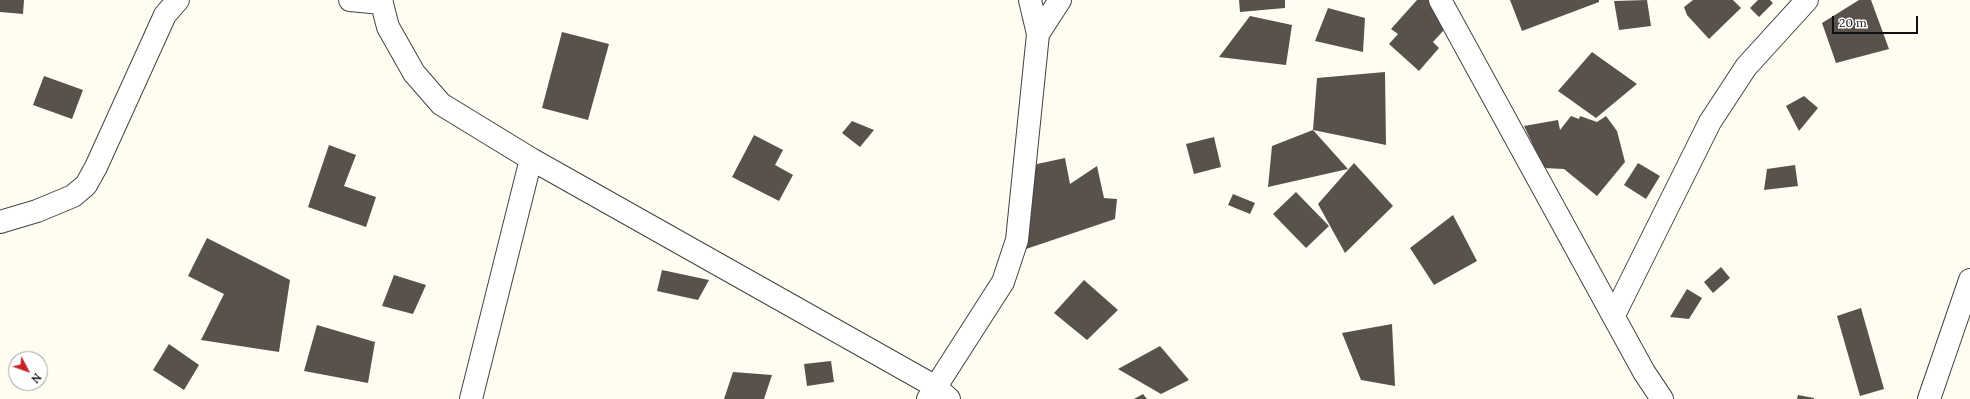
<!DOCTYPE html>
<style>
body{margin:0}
#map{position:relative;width:1970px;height:399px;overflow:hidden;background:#fffdf2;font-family:Lora,serif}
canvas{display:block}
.north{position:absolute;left:8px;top:351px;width:40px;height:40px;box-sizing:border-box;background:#fff;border:1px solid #9f9f9f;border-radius:50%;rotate:131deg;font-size:11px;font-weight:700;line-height:16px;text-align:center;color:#101010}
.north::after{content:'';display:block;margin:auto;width:14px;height:18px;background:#c42327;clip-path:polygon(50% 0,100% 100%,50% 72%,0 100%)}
.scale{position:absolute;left:1832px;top:16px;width:86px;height:18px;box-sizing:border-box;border:2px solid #101010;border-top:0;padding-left:5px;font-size:12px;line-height:14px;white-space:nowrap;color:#101010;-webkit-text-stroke:3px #fff;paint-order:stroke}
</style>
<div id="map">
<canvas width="1970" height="399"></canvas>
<div class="north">N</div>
<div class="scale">20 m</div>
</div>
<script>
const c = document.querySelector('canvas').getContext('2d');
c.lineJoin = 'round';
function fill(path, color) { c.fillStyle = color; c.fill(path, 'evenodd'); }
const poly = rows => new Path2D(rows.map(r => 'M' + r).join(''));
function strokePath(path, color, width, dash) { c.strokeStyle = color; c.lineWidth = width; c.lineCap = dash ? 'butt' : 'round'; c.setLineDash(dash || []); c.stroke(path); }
fill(poly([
 [0,0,24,0,23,14,0,12],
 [1239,0,1285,0,1285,8,1240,12],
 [1417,0,1428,0,1438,9,1444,18,1443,31,1433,42,1439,48,1419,71,1389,44,1398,34,1391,29],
 [1510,0,1599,0,1599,2,1522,31],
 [1647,0,1651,26,1619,30,1614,1],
 [1693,0,1733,0,1741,8,1709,39,1687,15,1684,7],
 [1758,0,1770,0,1773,3,1759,17,1750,8],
 [1859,0,1871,0,1889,49,1836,63,1822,23],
 [1328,8,1365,18,1363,52,1315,41],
 [1250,16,1292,25,1286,65,1219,57],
 [562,32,609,44,588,120,542,108],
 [1592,52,1637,84,1596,118,1558,91],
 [1385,72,1386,145,1313,130,1317,78],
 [44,76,83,90,72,119,33,105],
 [1804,96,1818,108,1799,131,1786,106],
 [1571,116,1579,119,1580,116,1597,122,1606,116,1617,131,1625,162,1597,196,1564,169,1544,168,1524,126,1558,120,1560,130],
 [852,121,874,130,860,147,842,133],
 [1313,130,1348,169,1268,187,1272,146],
 [754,135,783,150,775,165,793,175,779,201,732,177],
 [1214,137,1221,167,1194,174,1186,144],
 [329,145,356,155,344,186,376,197,366,227,308,207],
 [1065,158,1070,184,1097,166,1104,198,1117,199,1115,219,1026,249,1032,176,1037,164],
 [1354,163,1393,206,1345,253,1318,204],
 [1638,163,1660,176,1646,199,1624,185],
 [1795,165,1798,186,1764,190,1767,169],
 [1296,192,1329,226,1306,248,1273,214],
 [1233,194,1255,203,1250,214,1228,205],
 [1453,215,1477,261,1434,285,1410,248],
 [207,238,290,280,279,352,201,340,224,294,188,276],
 [1721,267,1730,278,1713,293,1704,282],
 [662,270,709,280,698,300,657,291],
 [394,275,426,285,413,314,382,306],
 [1084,280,1118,310,1087,340,1054,313],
 [1687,289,1702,298,1689,319,1670,317],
 [1861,308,1884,389,1860,396,1837,316],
 [1392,324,1395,386,1361,380,1342,333],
 [317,325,375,342,368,383,304,371],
 [169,344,199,365,184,390,153,370],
 [1160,346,1189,380,1161,394,1118,369],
 [831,361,834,382,807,386,804,364],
 [733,372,772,375,764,399,724,399],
 [1143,394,1147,399,1134,399],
 [1798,395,1814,398,1814,399,1797,399]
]), '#59514c');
const street = poly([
 [350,0,382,3],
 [381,0,388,27,414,73,441,104,531,159,936,387,949,399],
 [1030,0,1038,34],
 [1440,0,1644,372,1662,399],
 [0,222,37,211,73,196,86,185,96,167,165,15,178,0],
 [1614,315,1710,122,1746,67,1807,0],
 [471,399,531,159],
 [928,399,1003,282,1017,240,1038,34,1060,0],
 [1929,399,1970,280]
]);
strokePath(street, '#434343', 24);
strokePath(street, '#fff', 22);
</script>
